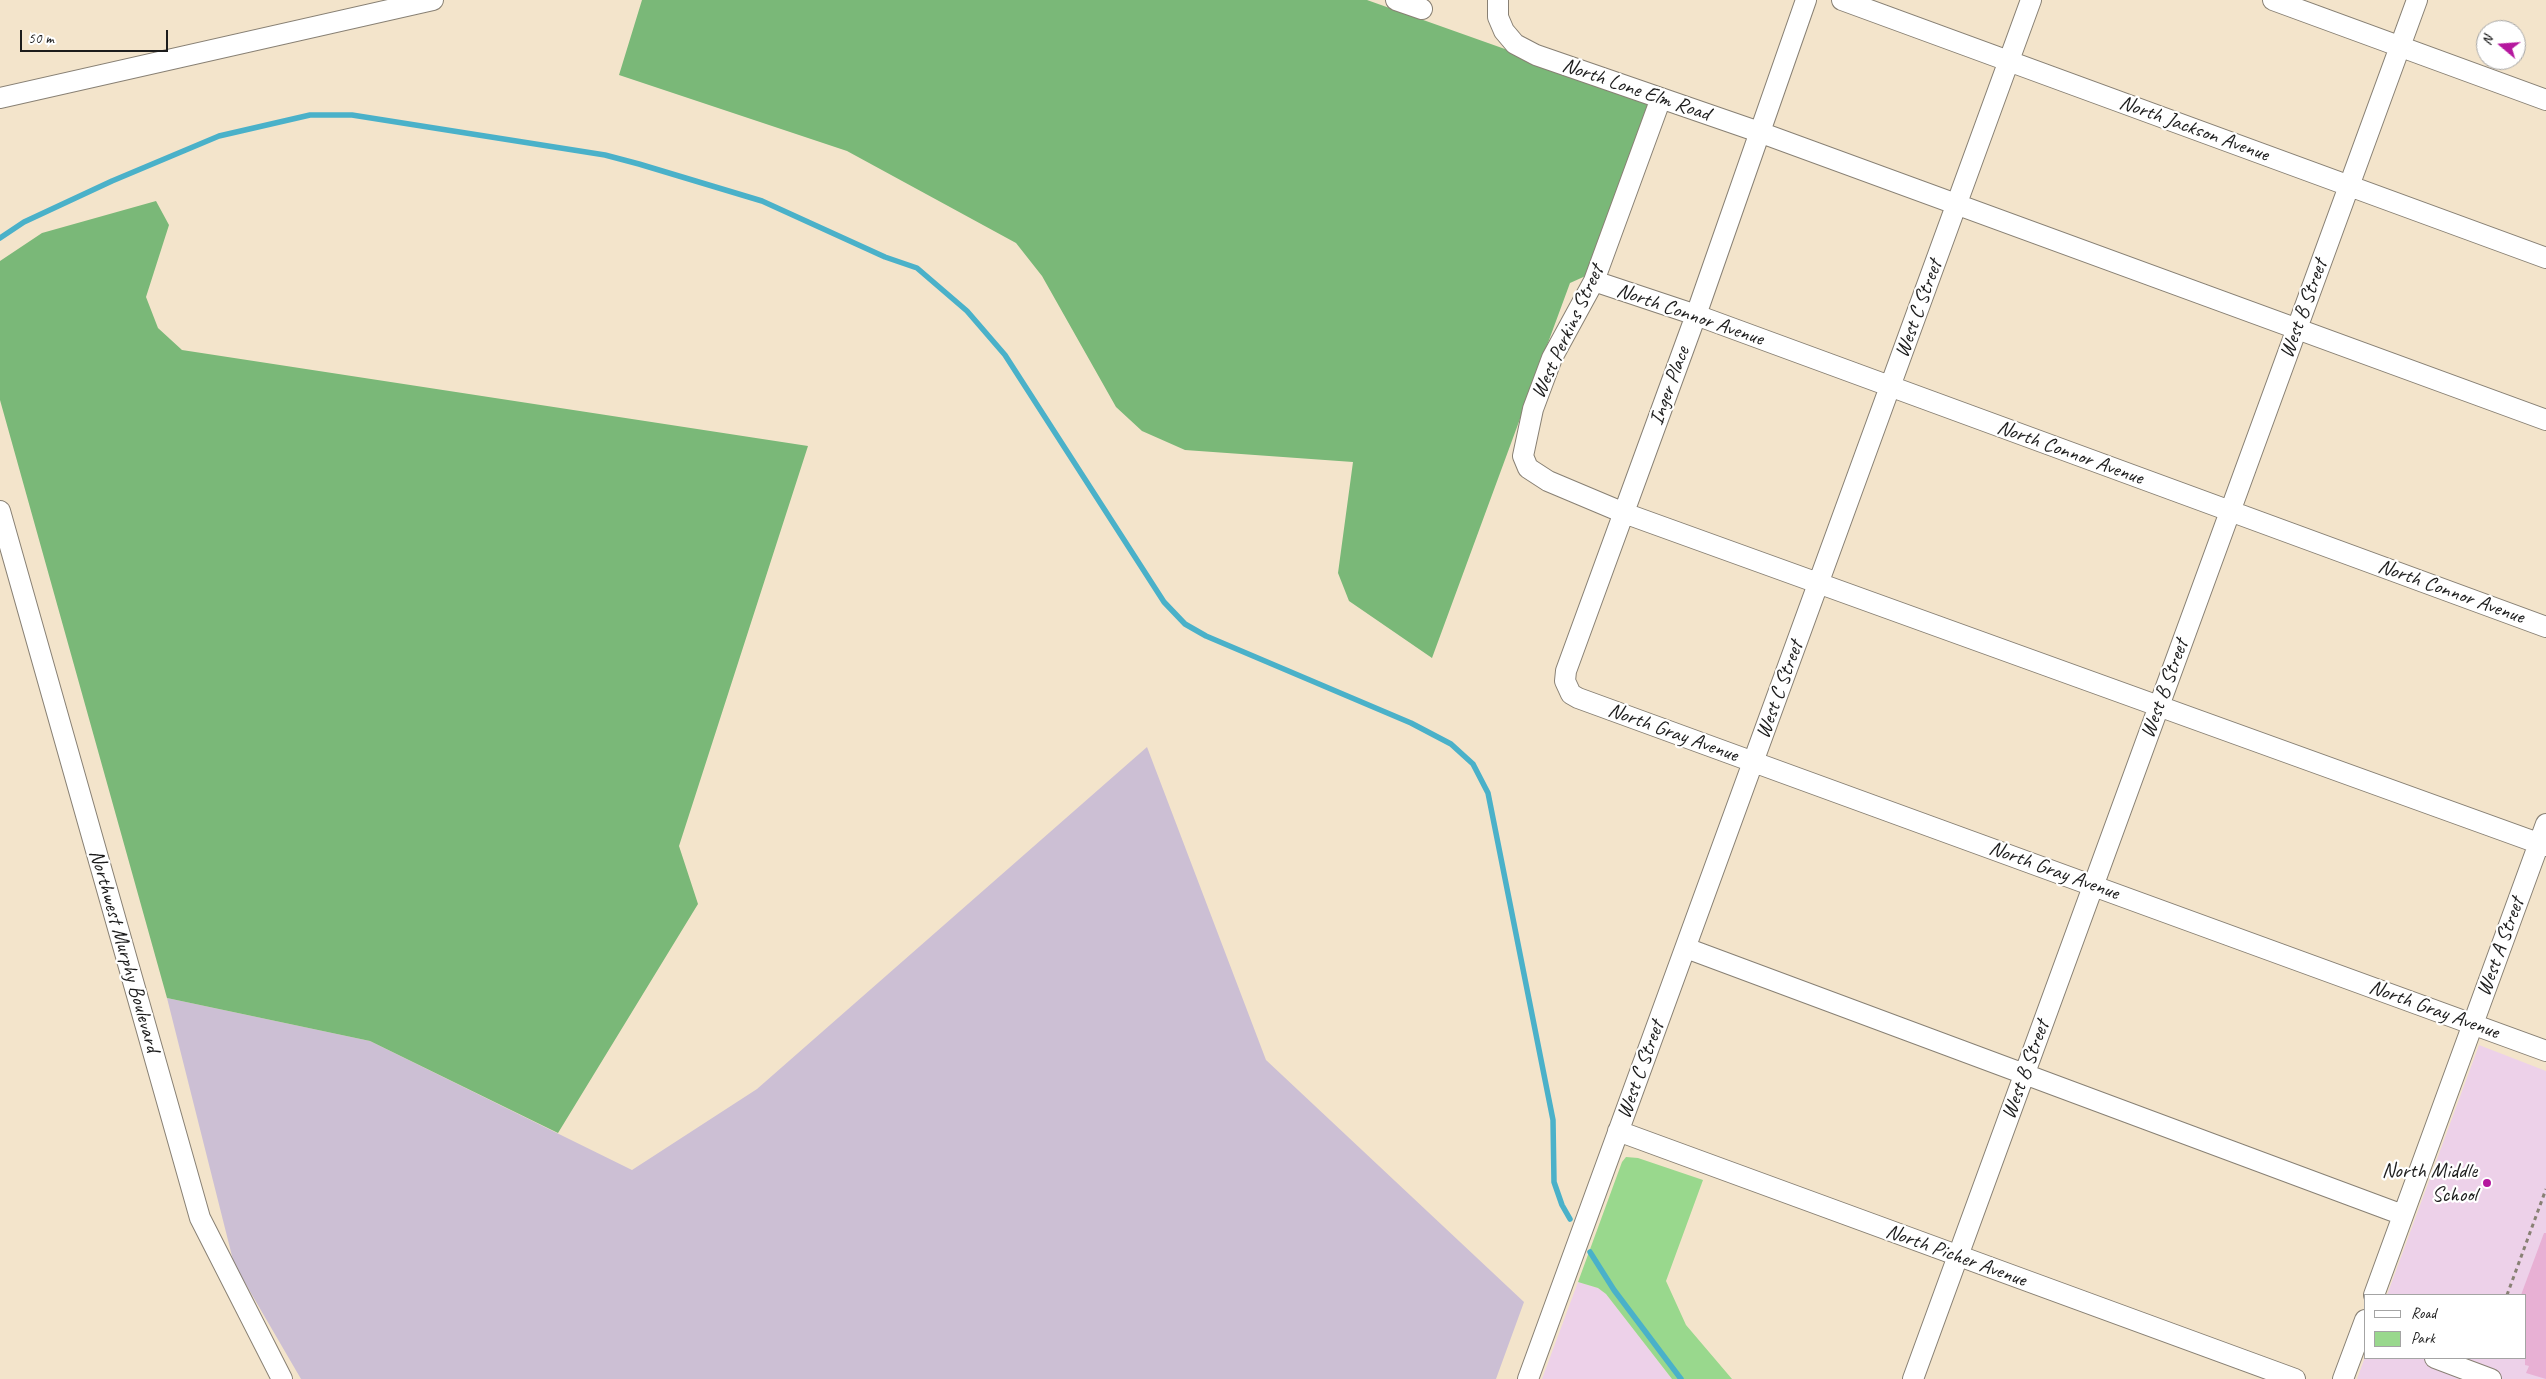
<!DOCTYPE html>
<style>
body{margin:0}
#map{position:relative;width:2546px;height:1379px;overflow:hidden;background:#f3e4cb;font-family:Caveat,sans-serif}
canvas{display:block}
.legend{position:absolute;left:2364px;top:1294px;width:162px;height:65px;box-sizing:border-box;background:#fff;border:1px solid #a4a4a4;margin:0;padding:6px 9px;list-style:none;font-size:15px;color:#1c1c1c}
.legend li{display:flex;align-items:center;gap:10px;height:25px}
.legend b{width:25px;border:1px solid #a4a4a4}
.north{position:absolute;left:2476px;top:20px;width:50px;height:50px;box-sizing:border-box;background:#fff;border:1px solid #a4a4a4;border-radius:50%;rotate:288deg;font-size:14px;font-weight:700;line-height:20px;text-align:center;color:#1c1c1c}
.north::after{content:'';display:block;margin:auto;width:18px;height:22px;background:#b5179e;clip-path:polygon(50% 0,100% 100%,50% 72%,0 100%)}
.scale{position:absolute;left:20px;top:30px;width:148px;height:22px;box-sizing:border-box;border:2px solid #1c1c1c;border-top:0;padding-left:6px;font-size:15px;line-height:18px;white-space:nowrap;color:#1c1c1c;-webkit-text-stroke:4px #fff;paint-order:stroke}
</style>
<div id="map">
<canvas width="2546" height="1379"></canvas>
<ul class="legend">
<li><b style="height:6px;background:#fff"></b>Road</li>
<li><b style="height:14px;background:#99d88d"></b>Park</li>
</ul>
<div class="north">N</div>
<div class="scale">50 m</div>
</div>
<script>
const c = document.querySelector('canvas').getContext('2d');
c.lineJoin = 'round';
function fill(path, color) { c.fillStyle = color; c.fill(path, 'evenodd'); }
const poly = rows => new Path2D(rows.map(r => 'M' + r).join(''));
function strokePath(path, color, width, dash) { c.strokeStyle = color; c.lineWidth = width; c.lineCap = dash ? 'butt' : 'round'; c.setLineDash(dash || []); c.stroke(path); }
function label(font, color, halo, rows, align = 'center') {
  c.font = font + ' Caveat,sans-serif'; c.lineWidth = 4.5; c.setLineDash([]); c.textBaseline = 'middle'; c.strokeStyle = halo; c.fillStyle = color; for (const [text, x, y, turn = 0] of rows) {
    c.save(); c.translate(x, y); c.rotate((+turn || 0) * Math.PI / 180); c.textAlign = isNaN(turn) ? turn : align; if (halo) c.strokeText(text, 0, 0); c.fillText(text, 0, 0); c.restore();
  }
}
fill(poly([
 [2479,1045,2546,1071,2546,1379,2357,1379,2365,1357,2525,1358,2525,1295,2387,1295],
 [1578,1282,1598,1288,1606,1294,1672,1379,1542,1379]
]), '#edd1e9');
fill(poly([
 [1147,747,1266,1060,1524,1302,1496,1379,301,1379,234,1264,167,998,370,1041,632,1170,757,1089]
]), '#ccbfd4');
fill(poly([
 [1626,1157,1638,1158,1703,1180,1666,1281,1686,1325,1732,1379,1672,1379,1606,1294,1598,1288,1578,1282,1622,1162]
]), '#99d88d');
fill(poly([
 [642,0,1367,0,1654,102,1590,274,1570,283,1432,658,1349,601,1338,573,1353,462,1185,450,1142,431,1116,407,1042,276,1016,243,847,151,619,75],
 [156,201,169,225,146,297,158,328,182,350,808,446,679,846,698,904,558,1133,370,1041,167,998,0,400,0,261,42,233]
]), '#7ab878');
strokePath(poly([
 [0,238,24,222,112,181,219,136,310,115,352,115,605,155,639,164,762,201,885,257,917,268,967,311,1005,355,1164,602,1185,624,1206,636,1411,723,1451,744,1473,764,1488,793,1553,1120,1554,1182,1562,1205,1570,1219],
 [1590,1252,1614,1290,1681,1379]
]), '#4ab1c9', 5.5);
fill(poly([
 [2544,1233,2546,1233,2546,1379,2526,1373,2529,1366,2525,1365,2525,1295,2521,1295]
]), '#e8b0d4');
const minor = poly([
 [1396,0,1422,9],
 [1498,0,1498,17,1504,31,1515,44,1536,55,1759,132,2546,420],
 [1806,0,1696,315,1566,671,1565,681,1571,694,1578,698,2546,1051],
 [1842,0,2546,258],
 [2273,0,2546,100],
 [0,98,433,0],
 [1661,98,1594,281,1552,358,1533,409,1523,456,1528,468,1548,481,1624,513,2546,846],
 [1594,281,1696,315,2546,627],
 [0,511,200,1218,282,1379],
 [1686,948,2403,1215],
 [1618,1131,2295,1379],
 [2374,1295,2546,824],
 [2435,1358,2491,1379],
 [1528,1379,2031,0],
 [1913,1379,2417,0],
 [2343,1379,2365,1320]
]);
strokePath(minor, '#888074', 22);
strokePath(poly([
 [2507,1295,2546,1189]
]), '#888074', 3, [4, 4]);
strokePath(minor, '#fff', 20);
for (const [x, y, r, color] of [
 [2487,1183,5,"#b5179e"]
]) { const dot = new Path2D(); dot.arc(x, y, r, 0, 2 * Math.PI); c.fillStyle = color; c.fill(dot); strokePath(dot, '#fff', 2); }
label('21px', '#1c1c1c', '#fff', [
 ["North Lone Elm Road",1636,90,19],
 ["North Jackson Avenue",2194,129,20],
 ["West C Street",1919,309,-70],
 ["West B Street",2304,309,-70],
 ["North Connor Avenue",1690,315,19],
 ["West Perkins Street",1568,332,-65],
 ["Inger Place",1670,386,-70],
 ["North Connor Avenue",2070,453,20],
 ["North Connor Avenue",2451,592,20],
 ["West B Street",2165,689,-70],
 ["West C Street",1780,690,-70],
 ["North Gray Avenue",1673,733,20],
 ["North Gray Avenue",2054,871,20],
 ["West A Street",2501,947,-70],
 ["Northwest Murphy Boulevard",124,951,74],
 ["North Gray Avenue",2434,1010,20],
 ["West C Street",1641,1070,-70],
 ["West B Street",2026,1070,-70],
 ["North Picher Avenue",1956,1256,20]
]);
label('21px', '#1c1c1c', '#fff', [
 ["North Middle",2477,1171],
 ["School",2477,1195]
], 'right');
</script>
